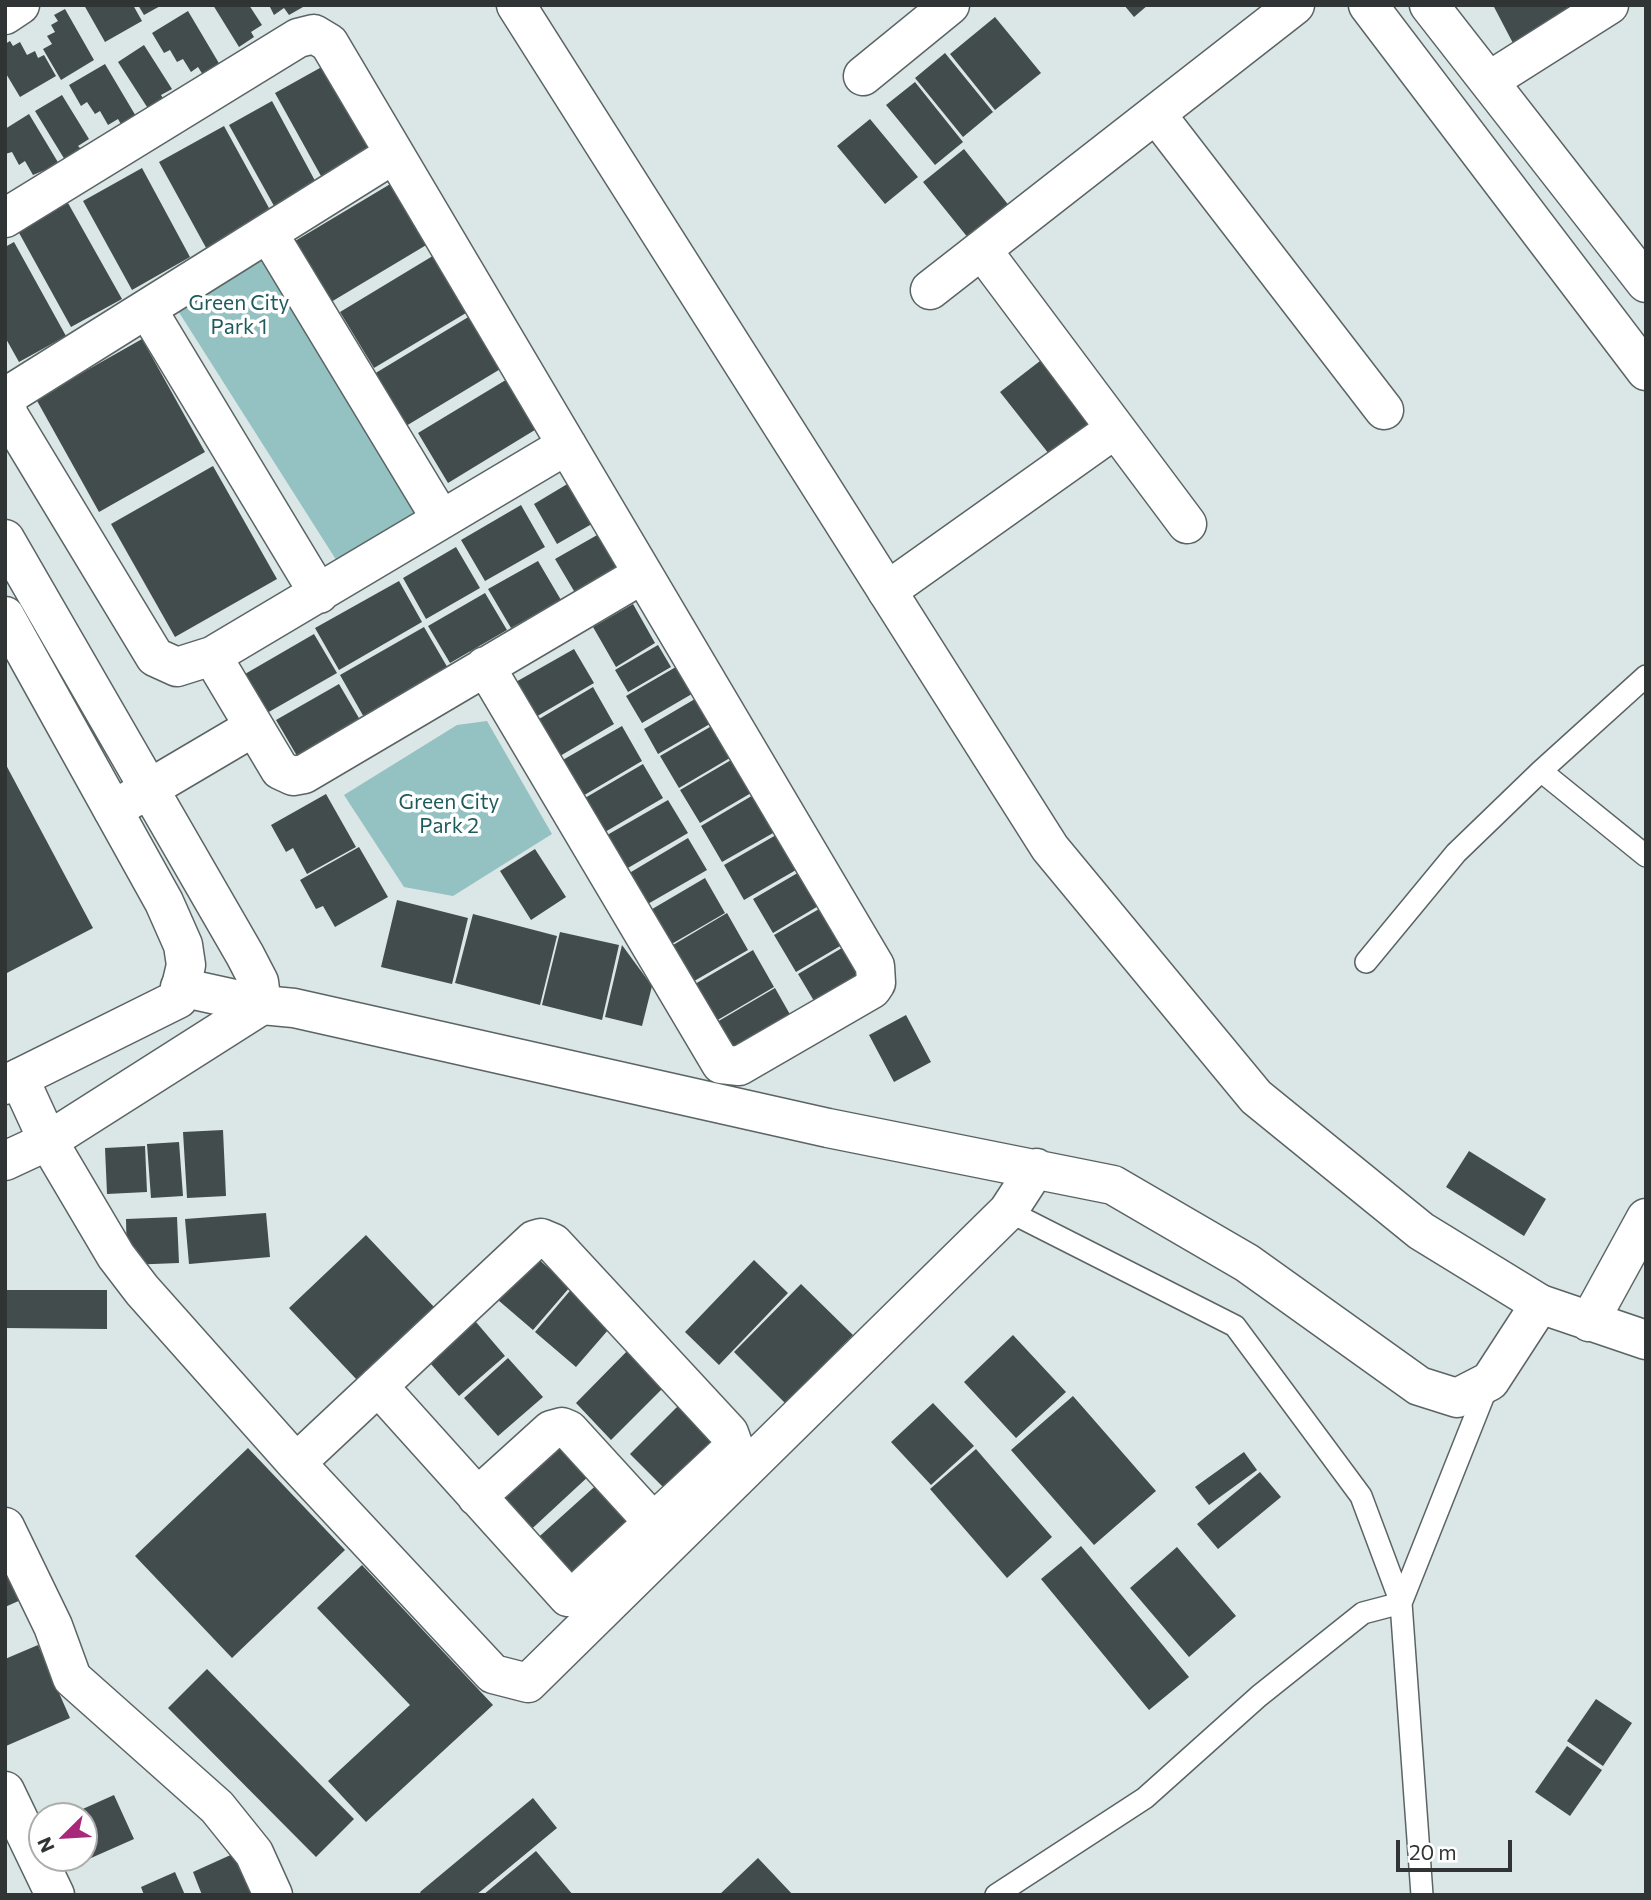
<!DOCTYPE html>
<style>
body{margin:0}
#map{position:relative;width:1651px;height:1900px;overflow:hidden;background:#dbe6e6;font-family:Commissioner,sans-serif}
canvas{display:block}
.frame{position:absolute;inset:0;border:7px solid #303434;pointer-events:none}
.north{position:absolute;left:28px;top:1802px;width:70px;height:70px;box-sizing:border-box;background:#fff;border:2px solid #acaeae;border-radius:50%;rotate:246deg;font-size:19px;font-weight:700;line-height:28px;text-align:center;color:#303434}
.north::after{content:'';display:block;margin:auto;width:24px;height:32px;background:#a82979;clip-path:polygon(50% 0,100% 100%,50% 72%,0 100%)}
.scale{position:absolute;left:1396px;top:1840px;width:116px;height:32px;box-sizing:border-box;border:4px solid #303434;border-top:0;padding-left:9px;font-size:21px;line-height:24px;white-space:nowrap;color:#303434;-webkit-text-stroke:5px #fff;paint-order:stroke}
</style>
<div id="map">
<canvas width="1651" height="1900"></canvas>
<div class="frame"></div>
<div class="north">N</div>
<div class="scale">20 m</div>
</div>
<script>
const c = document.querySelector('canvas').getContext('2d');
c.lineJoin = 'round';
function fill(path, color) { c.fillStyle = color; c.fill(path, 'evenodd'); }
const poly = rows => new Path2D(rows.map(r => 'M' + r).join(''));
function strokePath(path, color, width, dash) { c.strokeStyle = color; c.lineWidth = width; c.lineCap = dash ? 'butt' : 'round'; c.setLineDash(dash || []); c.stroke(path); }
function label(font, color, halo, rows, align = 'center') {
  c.font = font + ' Commissioner,sans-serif'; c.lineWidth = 7; c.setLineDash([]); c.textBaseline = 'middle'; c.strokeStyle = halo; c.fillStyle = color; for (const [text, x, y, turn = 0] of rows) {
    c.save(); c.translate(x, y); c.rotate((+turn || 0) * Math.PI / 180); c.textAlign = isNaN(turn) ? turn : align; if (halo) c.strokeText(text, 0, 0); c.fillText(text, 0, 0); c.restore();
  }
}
fill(poly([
 [253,246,424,528,347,577,168,295],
 [487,721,552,834,453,896,404,887,344,795,457,725]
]), '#94c1c2');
fill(poly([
 [84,5,133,5,142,21,105,42],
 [138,5,162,5,144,15],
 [213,5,249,5,262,25,251,32,254,37,239,47],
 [269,5,302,5,303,7,289,15,284,8,274,15],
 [1124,5,1148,5,1134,17],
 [1493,5,1566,5,1572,16,1515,47],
 [65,9,94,60,61,80,43,49,52,44,47,36,55,32,51,25,58,21,54,15],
 [188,11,220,65,203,75,198,67,191,72,183,59,177,62,170,50,164,53,152,33],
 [995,17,1041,73,995,110,950,54],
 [10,41,13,46,20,42,27,55,35,51,38,58,44,55,56,76,20,97,5,72,5,44],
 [144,45,172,89,161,95,164,100,149,110,118,62],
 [945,53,993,112,963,137,915,78],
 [336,59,386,151,326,185,275,93],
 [105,64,137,118,122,126,118,119,108,125,100,111,95,114,87,102,81,106,69,85],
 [915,82,963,142,935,165,886,105],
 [62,95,89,139,78,146,82,150,65,160,35,111],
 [272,101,320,190,278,213,229,125],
 [29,114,59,164,33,175,25,161,19,165,12,152,5,154,5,129],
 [870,119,918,177,885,204,837,146],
 [224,126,275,219,210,255,159,162],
 [964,149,1014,212,973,244,923,182],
 [142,168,190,257,132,290,83,201],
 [397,180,433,241,331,302,295,241],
 [68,203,122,299,71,327,18,231],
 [14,242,66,336,19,362,5,337,5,247],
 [441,251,476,307,374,368,340,312],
 [475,313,507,365,406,426,374,374],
 [142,339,205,452,99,512,36,399],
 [1040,361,1089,423,1049,454,1000,392],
 [514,375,543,425,448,483,418,433],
 [213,466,277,579,175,637,111,524],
 [574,480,597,521,557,544,534,504],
 [521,505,545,547,485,581,461,540],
 [606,530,627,567,577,596,555,559],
 [456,547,480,588,426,619,403,578],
 [538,561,561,600,511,628,488,589],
 [399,581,422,622,339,670,315,628],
 [485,593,507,630,450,663,428,626],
 [633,604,655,643,616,667,593,627],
 [424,627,449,670,365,719,340,675],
 [314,634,337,673,267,713,245,674],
 [658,645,671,667,628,692,615,670],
 [574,649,594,683,534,718,514,683],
 [681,664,697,691,642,723,626,696],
 [339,684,363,725,300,761,276,720],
 [593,687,614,724,555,759,534,722],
 [700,696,715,721,658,754,644,729],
 [722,720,740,752,679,788,660,756],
 [622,726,642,761,581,797,561,761],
 [743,753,763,786,700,823,680,790],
 [5,763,93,928,5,974],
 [643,764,663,798,605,832,585,798],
 [760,791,782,828,722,862,701,826],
 [326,794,356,847,307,874,293,848,286,852,271,825],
 [668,800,688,833,621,872,602,838],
 [776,835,796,870,744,900,724,865],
 [688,838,707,870,639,909,621,878],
 [359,847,388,897,335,927,323,906,316,909,300,880],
 [535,849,566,897,531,920,500,871],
 [801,871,820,905,773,933,753,899],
 [705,878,725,913,663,949,642,915],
 [397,900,468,918,452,984,381,967],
 [826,905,847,942,796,972,774,935],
 [727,913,748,950,689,984,668,948],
 [473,914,557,936,540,1005,455,983],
 [560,932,619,945,602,1020,542,1005],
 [622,945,652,986,642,1026,605,1017],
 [847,945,869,983,820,1011,798,974],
 [753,950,774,987,716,1021,695,984],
 [775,988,796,1025,738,1059,717,1022],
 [906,1015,931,1062,894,1082,869,1035],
 [223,1130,226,1196,187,1198,183,1132],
 [179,1142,183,1196,151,1198,147,1144],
 [145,1146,147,1192,107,1194,105,1148],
 [1469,1151,1546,1199,1524,1236,1446,1187],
 [266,1213,270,1257,189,1264,185,1219],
 [177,1217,179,1263,127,1265,126,1219],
 [366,1235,435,1308,358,1381,289,1308],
 [528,1250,570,1287,533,1330,491,1294],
 [754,1260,788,1293,719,1365,685,1332],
 [801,1284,853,1335,785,1403,734,1352],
 [574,1286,615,1322,576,1367,535,1332],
 [5,1290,107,1290,107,1329,5,1328],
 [470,1315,505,1356,459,1396,423,1355],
 [1013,1335,1066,1392,1016,1438,964,1382],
 [635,1343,672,1379,611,1440,576,1403],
 [508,1358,543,1397,498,1436,464,1398],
 [688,1396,728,1437,670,1494,630,1454],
 [1073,1396,1156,1491,1094,1545,1011,1450],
 [933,1403,974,1446,931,1485,891,1442],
 [563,1444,591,1474,523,1537,495,1507],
 [248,1448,345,1550,232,1658,135,1556],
 [976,1449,1052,1537,1007,1578,930,1489],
 [1244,1452,1257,1470,1209,1505,1195,1487],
 [1260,1472,1281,1497,1218,1549,1197,1524],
 [602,1480,642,1526,571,1589,531,1544],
 [1081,1546,1189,1677,1149,1710,1041,1579],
 [1177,1547,1236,1616,1189,1657,1130,1588],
 [5,1559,23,1599,5,1607],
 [362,1565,493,1705,366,1822,328,1781,410,1705,317,1608],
 [38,1645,70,1718,6,1746,5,1659],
 [207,1669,354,1819,316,1857,168,1708],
 [1596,1699,1632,1723,1603,1766,1567,1741],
 [1567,1746,1602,1770,1570,1816,1535,1792],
 [114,1795,134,1839,82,1862,84,1816,67,1816],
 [533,1798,557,1828,476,1895,422,1895,420,1892],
 [536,1851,573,1895,483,1895],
 [235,1853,254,1895,202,1895,193,1872],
 [758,1858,793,1895,719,1895],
 [175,1872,185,1895,144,1895,141,1887]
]), '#434c4c');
const lane = poly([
 [1541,771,1646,856],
 [1366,962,1456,853,1541,771,1646,676],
 [996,1895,1145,1798,1259,1696,1363,1613,1401,1603,1361,1496,1235,1326,1008,1211],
 [1422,1895,1401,1603,1489,1382]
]);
const street = poly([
 [5,15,20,5],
 [863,76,950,5],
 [1489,81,1609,5],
 [1156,114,1384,410],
 [394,154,12,393,7,402,8,414,155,657,177,667,212,656,567,445],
 [5,218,298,38,314,34,329,43,875,966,876,983,872,989,739,1066,721,1064,485,666],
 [268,233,441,519],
 [982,250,1187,524],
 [930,290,1295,5],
 [147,309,319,594],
 [887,591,1115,429],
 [212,656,280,770,293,776,304,774,643,574],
 [113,810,252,728],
 [180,987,262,1005,294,1008,828,1128,1113,1185,1247,1263,1419,1386,1457,1398,1490,1381,1540,1304],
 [19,1078,48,1141,116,1256,142,1290,296,1463,493,1674,528,1683,1008,1211,1036,1168],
 [296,1463,534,1240,541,1238,553,1243,729,1433,733,1444,731,1450,578,1593,568,1597,378,1386],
 [477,1497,551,1430,562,1427,569,1430,654,1523],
 [5,1527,53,1626,72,1678,217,1807,254,1853,273,1895],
 [5,1791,55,1895]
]);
const secondary = poly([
 [516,5,1050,848,1256,1097,1421,1231,1540,1304,1646,1340],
 [1368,5,1646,371],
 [1429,5,1646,283],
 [5,539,245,955,259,982,262,1005,48,1141,5,1161],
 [5,616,164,902,183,945,186,965,178,999,5,1085],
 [1589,1322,1646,1218]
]);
strokePath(lane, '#5b6464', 24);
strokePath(street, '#5b6464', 41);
strokePath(secondary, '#5b6464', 41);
strokePath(lane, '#fff', 21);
strokePath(street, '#fff', 38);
strokePath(secondary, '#fff', 38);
label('21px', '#1f5b5d', '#fff', [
 ["Green City",239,303],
 ["Park 1",239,327],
 ["Green City",449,802],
 ["Park 2",449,826]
]);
</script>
